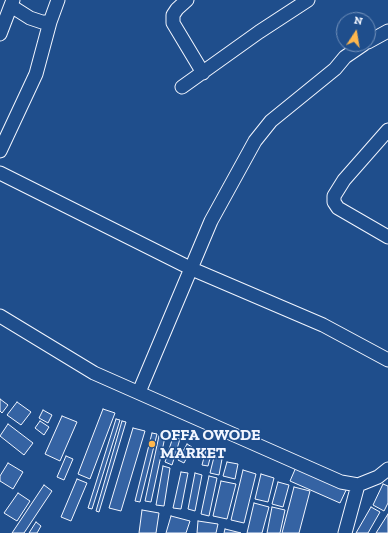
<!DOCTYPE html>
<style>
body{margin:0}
#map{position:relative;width:388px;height:533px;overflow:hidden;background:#1f4e8c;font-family:"Zilla Slab",serif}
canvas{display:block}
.north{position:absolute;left:336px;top:12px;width:40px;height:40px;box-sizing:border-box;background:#1f4e8c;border:1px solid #7391ba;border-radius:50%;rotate:12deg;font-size:11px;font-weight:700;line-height:16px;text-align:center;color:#f2f6ff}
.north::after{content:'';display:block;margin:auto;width:14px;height:18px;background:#ffb74d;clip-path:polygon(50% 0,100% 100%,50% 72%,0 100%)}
</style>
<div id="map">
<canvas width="388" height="533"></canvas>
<div class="north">N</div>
</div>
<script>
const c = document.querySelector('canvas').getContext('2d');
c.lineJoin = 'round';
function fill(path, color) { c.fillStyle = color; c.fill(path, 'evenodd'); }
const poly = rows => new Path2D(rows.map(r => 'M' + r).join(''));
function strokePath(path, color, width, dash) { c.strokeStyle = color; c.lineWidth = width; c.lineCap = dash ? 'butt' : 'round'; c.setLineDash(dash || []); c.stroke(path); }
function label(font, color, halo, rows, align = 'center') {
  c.font = font + ' "Zilla Slab",serif'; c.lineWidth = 3; c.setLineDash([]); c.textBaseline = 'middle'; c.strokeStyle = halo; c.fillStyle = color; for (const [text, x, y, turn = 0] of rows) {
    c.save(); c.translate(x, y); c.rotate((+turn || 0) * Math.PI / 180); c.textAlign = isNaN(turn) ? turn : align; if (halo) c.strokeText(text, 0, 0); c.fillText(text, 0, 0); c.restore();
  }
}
const building = poly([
 [0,399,8,405,2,413,0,411,0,399],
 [17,402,31,412,21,425,7,415,17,402],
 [103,409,115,413,90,479,78,474,103,409],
 [43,410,52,415,48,423,39,418,43,410],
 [62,416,77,422,60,461,45,454,62,416],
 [116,419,120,420,92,509,88,508,116,419],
 [40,421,49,427,44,435,35,428,40,421],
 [122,421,126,422,99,512,96,511,122,421],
 [8,424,33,443,24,455,0,436,8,424],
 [133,428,145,431,121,511,109,508,133,428],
 [152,433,157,434,140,502,135,501,152,433],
 [159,436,165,437,151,502,145,501,159,436],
 [173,437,180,439,172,465,165,462,173,437],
 [187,444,192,447,184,463,178,460,187,444],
 [206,450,212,451,208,466,202,465,206,450],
 [66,456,73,459,64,480,57,477,66,456],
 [214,457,222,459,219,475,210,473,214,457],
 [227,462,238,464,235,479,223,476,227,462],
 [8,463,23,472,13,489,0,481,0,476,8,463],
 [297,465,348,486,340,503,290,481,297,465],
 [163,466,170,468,164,506,156,505,163,466],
 [243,470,256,474,244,523,231,520,243,470],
 [181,472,188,473,181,509,173,508,181,472],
 [195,473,202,475,195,511,188,509,195,473],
 [261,474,274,478,268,502,255,499,261,474],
 [209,476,217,478,209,516,201,514,209,476],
 [77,479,87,483,71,521,61,517,77,479],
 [221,481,236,484,227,519,213,516,221,481],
 [278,482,289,485,283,507,272,504,278,482],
 [383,484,388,486,388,503,384,511,373,505,383,484],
 [44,485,52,491,24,533,12,533,44,485],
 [294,487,310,491,299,533,282,533,294,487],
 [18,493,30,501,17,521,4,513,18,493],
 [254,503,269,507,262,533,247,533,254,503],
 [272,507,285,510,280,533,267,533,272,507],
 [371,507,380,512,368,533,356,533,371,507],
 [142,510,159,513,156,533,139,533,142,510],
 [388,514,388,533,376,533,388,514],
 [171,516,190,521,186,533,166,533,171,516],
 [198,521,218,524,216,533,197,533,198,521],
 [36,522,41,526,37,533,29,533,36,522],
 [225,529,241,533,224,533,225,529]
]);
fill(building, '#3563a3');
strokePath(building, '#f2f6ff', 1);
const minor = poly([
 [187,0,177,9,173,15,173,23,203,73],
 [11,6,30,18,42,22,50,22],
 [0,34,13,0],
 [368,42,388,31],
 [182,87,259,32,308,0],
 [388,130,344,180,334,196,334,202,338,208,388,237],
 [0,151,36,74,50,22,58,0],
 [0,173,192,269,323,325,388,360],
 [0,316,94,373,341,482,358,485,378,477,388,469],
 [139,392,211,221,255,141,271,121,335,69,345,57,364,44],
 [345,533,358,485]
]);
strokePath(minor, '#f2f6ff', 15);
strokePath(minor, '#1f4e8c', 13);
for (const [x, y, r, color] of [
 [152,444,4,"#ffb74d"]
]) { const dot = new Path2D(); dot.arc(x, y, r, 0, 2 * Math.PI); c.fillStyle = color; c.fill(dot); strokePath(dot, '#1f4e8c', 1.5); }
label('bold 16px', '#f2f6ff', '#1f4e8c', [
 ["OFFA OWODE",160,435],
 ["MARKET",160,453]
], 'left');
</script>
